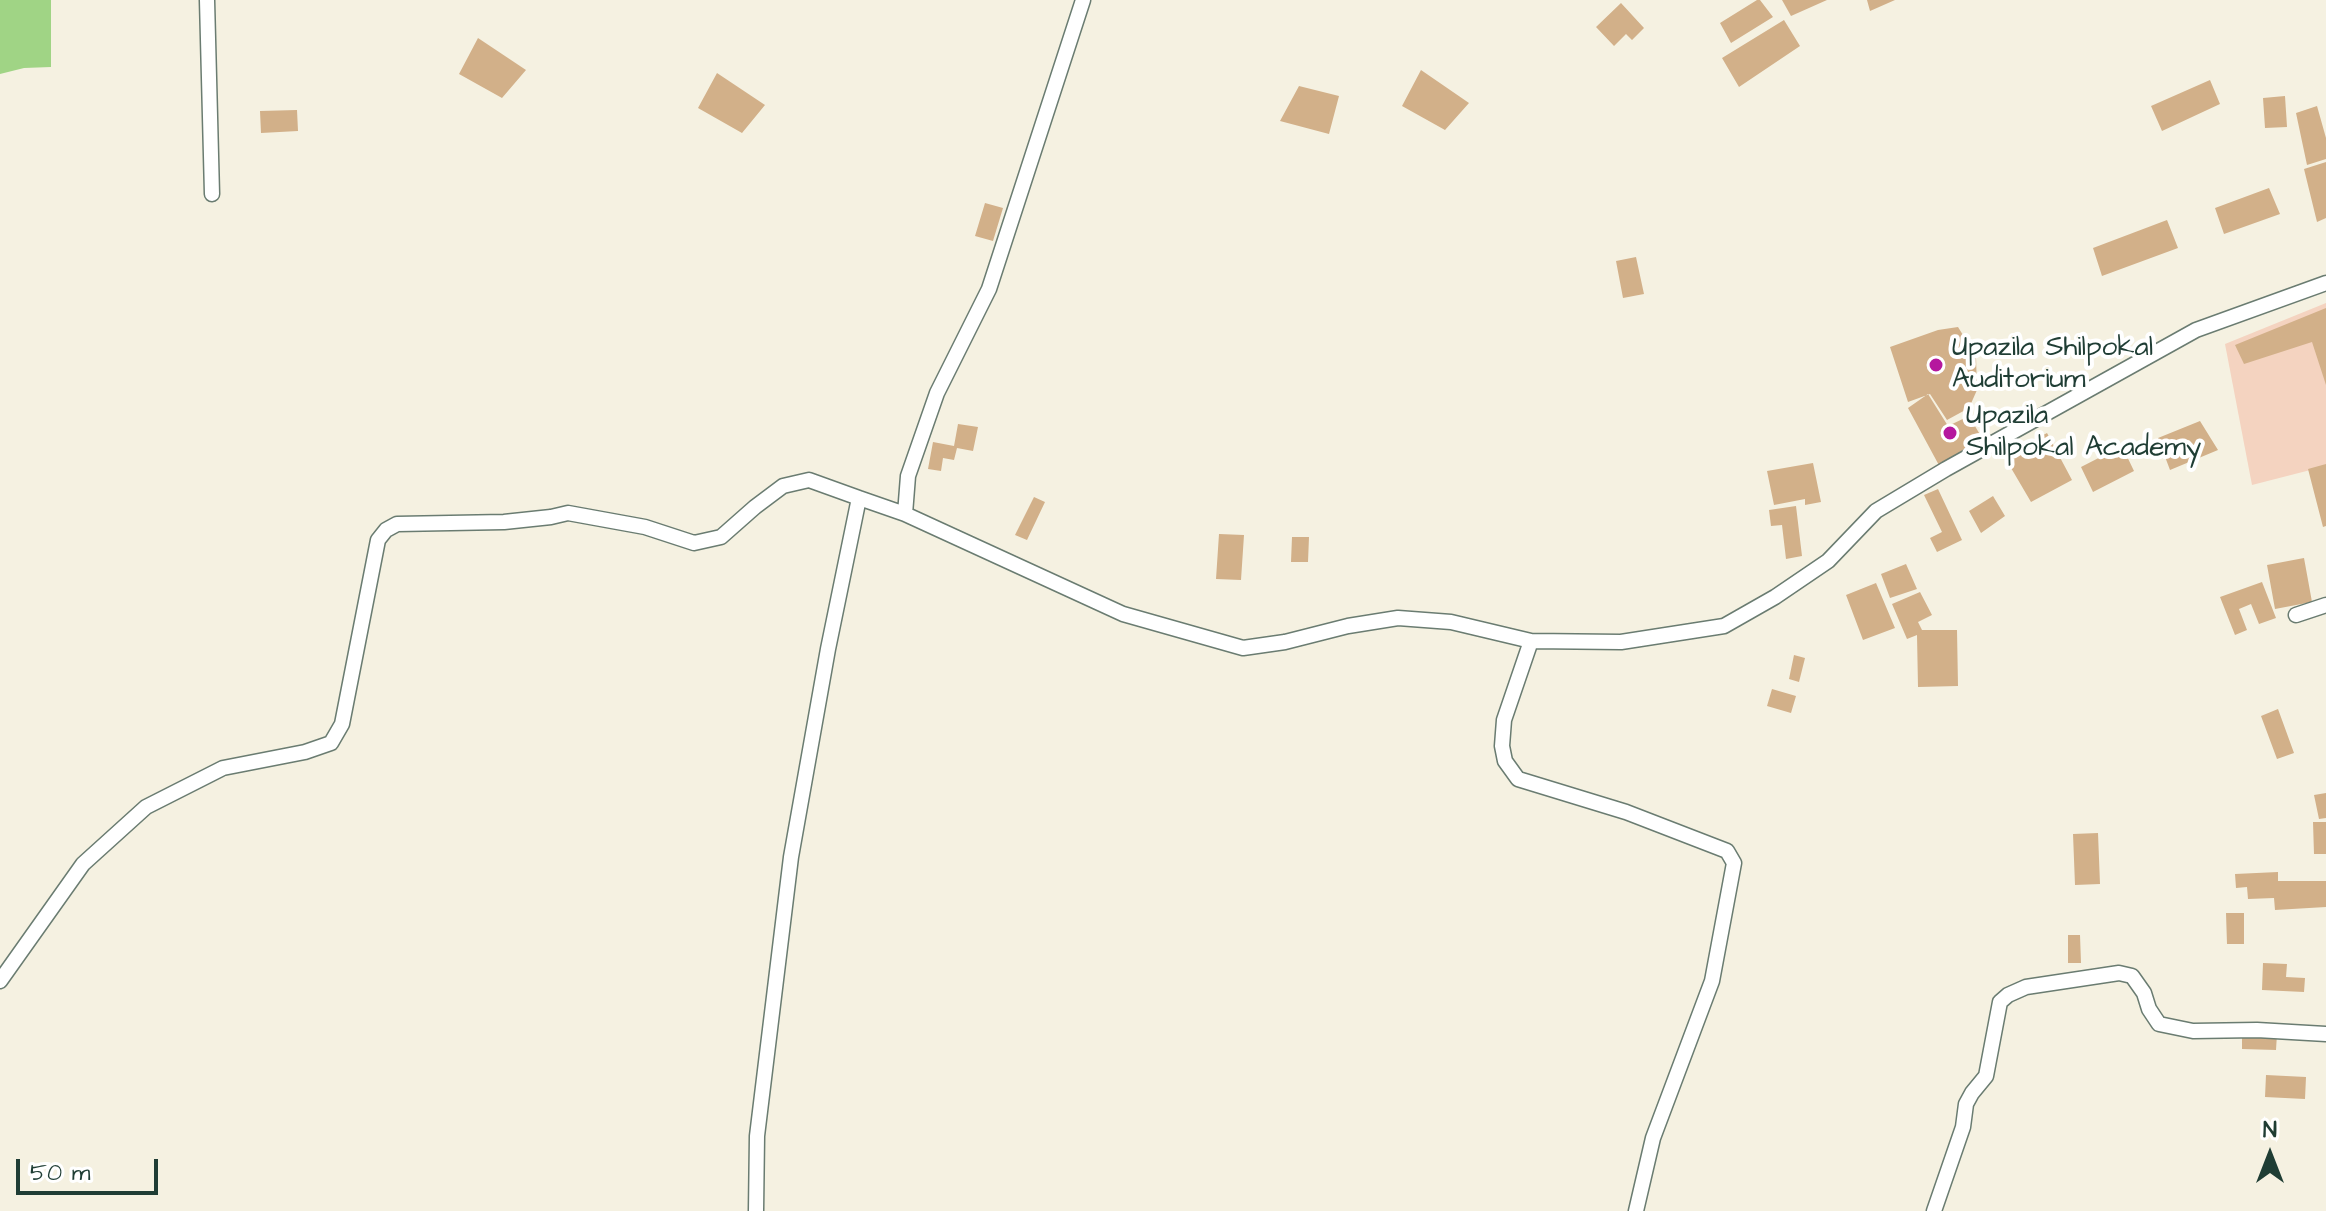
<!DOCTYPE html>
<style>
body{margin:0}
#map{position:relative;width:2326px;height:1211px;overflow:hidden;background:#f5f1e1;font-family:"Architects Daughter",sans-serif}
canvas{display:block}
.north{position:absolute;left:2230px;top:1115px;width:80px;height:80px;-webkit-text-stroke:6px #fff;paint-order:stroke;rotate:0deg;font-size:22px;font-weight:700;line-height:32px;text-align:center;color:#1f3d34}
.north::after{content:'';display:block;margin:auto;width:28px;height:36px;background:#1f3d34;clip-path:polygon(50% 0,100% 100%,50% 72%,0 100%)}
.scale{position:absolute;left:16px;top:1159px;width:142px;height:36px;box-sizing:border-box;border:4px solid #1f3d34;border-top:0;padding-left:10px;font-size:24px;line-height:28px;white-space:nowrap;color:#1f3d34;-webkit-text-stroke:6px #fff;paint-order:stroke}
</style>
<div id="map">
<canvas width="2326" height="1211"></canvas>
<div class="north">N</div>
<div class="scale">50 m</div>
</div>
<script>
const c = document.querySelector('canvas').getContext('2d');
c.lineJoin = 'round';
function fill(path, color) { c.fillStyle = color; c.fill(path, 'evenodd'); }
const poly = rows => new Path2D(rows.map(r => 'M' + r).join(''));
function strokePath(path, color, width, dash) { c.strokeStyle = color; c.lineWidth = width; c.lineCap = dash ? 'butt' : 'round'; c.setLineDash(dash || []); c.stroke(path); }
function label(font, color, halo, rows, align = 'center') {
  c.font = font + ' "Architects Daughter",sans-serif'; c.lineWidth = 8; c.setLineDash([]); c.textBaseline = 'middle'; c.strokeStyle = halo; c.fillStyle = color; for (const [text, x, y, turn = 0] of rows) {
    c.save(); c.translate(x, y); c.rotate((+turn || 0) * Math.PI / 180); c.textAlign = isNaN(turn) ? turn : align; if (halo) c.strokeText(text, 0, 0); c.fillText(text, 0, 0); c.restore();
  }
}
fill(poly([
 [2326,303,2326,466,2252,485,2225,344]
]), '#f4d3c0');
fill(poly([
 [0,0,51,0,51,67,24,68,0,74]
]), '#a0d485');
fill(poly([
 [1757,0,1760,0,1773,17,1731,43,1720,23],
 [1782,0,1827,0,1791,16],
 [1867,0,1895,0,1870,11],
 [1621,3,1644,28,1632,40,1626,34,1614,46,1596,27],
 [1784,20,1800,46,1739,87,1722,58],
 [478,38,526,70,502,98,459,74],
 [1421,70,1469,103,1445,130,1402,106],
 [717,73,765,105,742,133,698,108],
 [2210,80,2220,104,2162,131,2151,106],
 [1299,86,1339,96,1329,134,1280,121],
 [2285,96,2287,127,2265,128,2263,98],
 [2317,106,2326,138,2326,159,2307,165,2296,113],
 [297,110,298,131,261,133,260,111],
 [2326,162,2326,218,2317,222,2304,169],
 [2269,188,2280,214,2224,234,2215,208],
 [985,203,1003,208,993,241,975,236],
 [2167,220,2178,248,2102,276,2093,248],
 [1636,257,1644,294,1623,298,1616,261],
 [2326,308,2326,385,2312,342,2244,364,2235,345],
 [1958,327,1976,356,1977,390,1969,408,1947,420,1930,394,1908,402,1890,347,1938,330],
 [1928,394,1948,426,1969,416,1985,443,1941,469,1908,408],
 [2200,421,2218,450,2170,470,2158,438],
 [958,424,978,427,973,451,957,448,954,460,943,458,941,471,928,469,933,442,954,446],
 [2047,433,2072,480,2031,502,2004,456],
 [2122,446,2134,471,2093,492,2081,467],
 [1813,463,1821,502,1805,505,1805,499,1774,505,1767,471],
 [2326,464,2326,526,2323,527,2308,469],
 [1938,489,1962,540,1937,552,1930,538,1942,532,1924,495],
 [1993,496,2005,516,1981,533,1969,511],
 [1034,497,1045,502,1027,540,1015,535],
 [1796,506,1802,556,1786,559,1782,525,1771,526,1769,510],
 [1219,534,1244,535,1241,580,1216,579],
 [1292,537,1309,537,1308,562,1291,562],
 [2304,558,2312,602,2275,609,2267,565],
 [1906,564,1917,589,1890,598,1881,574],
 [2262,582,2276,618,2259,624,2251,604,2239,609,2247,630,2235,635,2220,597],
 [1876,583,1895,628,1863,640,1846,595],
 [1920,592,1932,615,1918,622,1922,630,1957,630,1958,686,1918,687,1917,635,1907,639,1892,604],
 [1794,655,1805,658,1799,682,1789,679],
 [1772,689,1796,696,1791,713,1767,706],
 [2278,709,2294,753,2277,759,2261,716],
 [2326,793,2326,818,2319,819,2314,795],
 [2313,822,2326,822,2326,854,2314,854],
 [2098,833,2100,884,2075,885,2073,834],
 [2278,872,2278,881,2326,881,2326,907,2275,910,2274,898,2248,899,2247,887,2236,888,2235,874],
 [2226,913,2244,913,2244,944,2227,944],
 [2068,935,2080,935,2081,963,2068,963],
 [2263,963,2287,964,2286,977,2305,978,2304,992,2262,990],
 [2242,1033,2277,1034,2276,1050,2242,1049],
 [2266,1075,2306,1077,2305,1099,2265,1097]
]), '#d2b089');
const minor = poly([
 [207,0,212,194],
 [905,514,1123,614,1243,648,1285,642,1348,626,1398,618,1451,622,1531,641,1621,642,1724,626,1775,597,1828,561,1876,511,1946,469,2196,330,2326,283],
 [2296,615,2326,605],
 [1531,641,1504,720,1502,746,1505,761,1518,779,1626,812,1727,851,1734,863,1712,981,1653,1138,1636,1211],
 [0,981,83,864,146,807,223,768,305,752,331,743,342,724,378,540,386,530,397,524,504,522,551,517,568,513,645,527,694,543,721,537,755,507,783,486,809,480,859,498],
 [756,1211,757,1136,791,857,828,649,859,498,905,514,908,476,937,393,989,289,1083,0],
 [1934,1211,1963,1127,1966,1104,1972,1093,1986,1076,2000,1002,2008,995,2026,987,2119,973,2132,976,2144,993,2149,1009,2159,1024,2193,1031,2257,1030,2326,1034]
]);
strokePath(minor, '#6a7c71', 17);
strokePath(minor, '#fff', 14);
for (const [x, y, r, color] of [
 [1936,365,8,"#b5179e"],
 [1950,433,8,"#b5179e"]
]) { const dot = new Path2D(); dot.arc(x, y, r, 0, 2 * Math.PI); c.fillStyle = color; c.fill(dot); strokePath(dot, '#fff', 3); }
label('28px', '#1f3d34', '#fff', [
 ["Upazila Shilpokal",1952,349],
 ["Auditorium",1952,381],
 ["Upazila",1966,417],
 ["Shilpokal Academy",1966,449]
], 'left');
</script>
